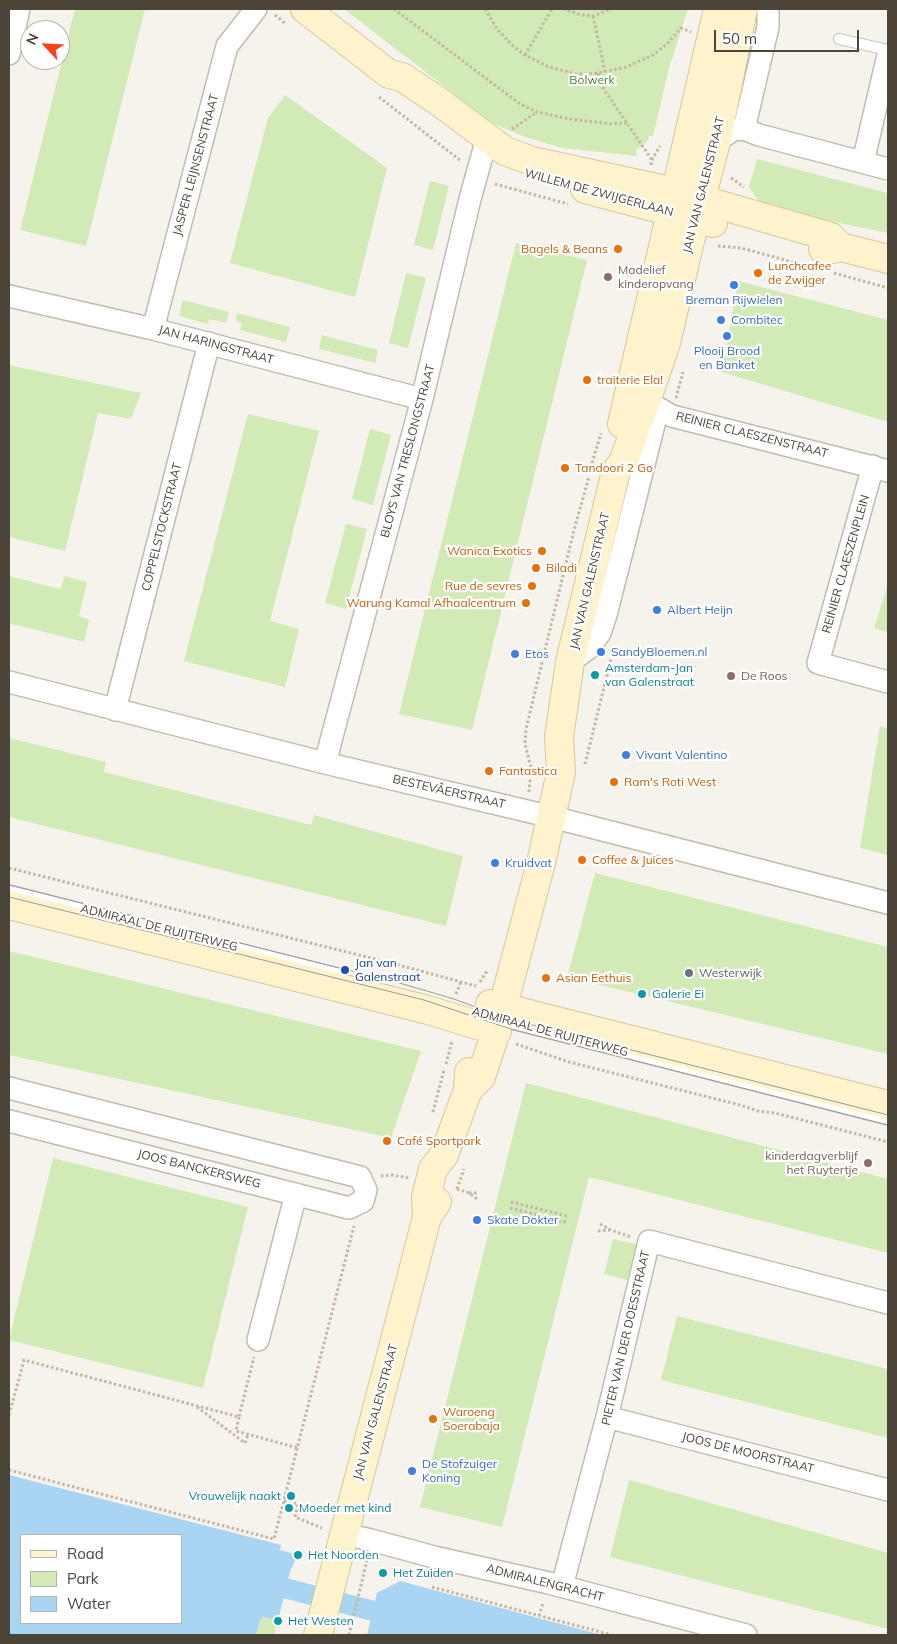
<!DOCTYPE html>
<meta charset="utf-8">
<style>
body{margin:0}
#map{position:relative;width:897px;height:1644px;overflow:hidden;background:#f6f3ec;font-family:Mulish,sans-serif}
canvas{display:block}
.frame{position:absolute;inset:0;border:10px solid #4b4439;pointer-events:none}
.legend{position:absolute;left:20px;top:1534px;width:162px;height:90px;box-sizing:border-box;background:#fff;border:1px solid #b7b4b0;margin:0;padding:6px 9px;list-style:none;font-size:15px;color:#4b4439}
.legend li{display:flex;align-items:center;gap:10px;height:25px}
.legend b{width:25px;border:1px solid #b7b4b0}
.north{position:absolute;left:20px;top:20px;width:50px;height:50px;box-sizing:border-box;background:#fff;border:1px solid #b7b4b0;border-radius:50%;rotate:295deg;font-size:14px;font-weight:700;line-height:20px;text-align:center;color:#4b4439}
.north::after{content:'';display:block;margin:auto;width:18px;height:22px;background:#fc3f1d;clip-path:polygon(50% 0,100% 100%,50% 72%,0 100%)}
.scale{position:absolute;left:714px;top:30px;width:145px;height:22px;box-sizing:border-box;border:2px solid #4b4439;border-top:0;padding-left:6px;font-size:15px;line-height:18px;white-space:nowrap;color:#4b4439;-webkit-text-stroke:4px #fff;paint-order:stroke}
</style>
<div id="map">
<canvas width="897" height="1644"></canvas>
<div class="frame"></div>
<ul class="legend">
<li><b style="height:6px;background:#fff3cd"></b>Road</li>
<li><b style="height:14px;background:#d2eab5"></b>Park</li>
<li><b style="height:14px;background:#a9d4f2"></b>Water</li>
</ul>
<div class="north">N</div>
<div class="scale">50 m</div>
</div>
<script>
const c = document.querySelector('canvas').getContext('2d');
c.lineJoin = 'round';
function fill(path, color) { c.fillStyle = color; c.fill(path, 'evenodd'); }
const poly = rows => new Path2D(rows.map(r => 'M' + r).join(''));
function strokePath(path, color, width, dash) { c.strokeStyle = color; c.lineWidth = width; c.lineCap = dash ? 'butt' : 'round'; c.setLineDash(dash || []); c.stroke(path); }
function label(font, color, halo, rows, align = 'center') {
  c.font = font + ' Mulish,sans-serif'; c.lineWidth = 4.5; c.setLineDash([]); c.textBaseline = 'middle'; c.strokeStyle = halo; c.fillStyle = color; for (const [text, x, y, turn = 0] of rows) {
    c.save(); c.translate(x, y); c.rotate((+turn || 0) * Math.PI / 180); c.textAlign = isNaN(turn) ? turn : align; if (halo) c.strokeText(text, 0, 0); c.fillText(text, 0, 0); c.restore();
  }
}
fill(poly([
 [75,9,145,9,86,246,20,230],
 [344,9,688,9,669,68,653,136,649,136,648,141,636,150,637,156,562,148,522,136,497,125,488,120],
 [285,95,387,168,355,297,230,263,268,118],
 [757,159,888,193,888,233,805,216,765,204,757,199,749,187],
 [430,181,449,186,433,250,414,245],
 [516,243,587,260,472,730,399,714],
 [406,273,426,278,408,348,389,343],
 [738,281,888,320,888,422,722,372],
 [183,300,229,312,226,323,209,319,208,324,179,316],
 [237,313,290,327,286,342,240,330,242,323,236,321],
 [322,335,378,350,375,363,319,349],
 [9,365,141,393,131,419,98,413,65,551,9,537],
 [248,414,319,431,270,621,299,629,285,687,184,661],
 [370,429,391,435,373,505,352,499],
 [346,524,367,529,346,609,325,603],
 [9,576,60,589,65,576,87,582,79,616,89,620,84,642,9,623],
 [888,585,888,632,874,628],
 [880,726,888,728,888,855,860,848],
 [9,738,106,762,104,772,311,825,314,815,463,856,446,926,9,817],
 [595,873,888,947,888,1054,567,977],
 [9,951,421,1051,391,1138,9,1055],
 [526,1083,888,1179,888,1253,589,1177,502,1527,420,1507],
 [53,1158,248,1207,203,1388,9,1340],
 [613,1239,636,1244,627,1280,604,1274],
 [677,1316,888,1369,888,1438,661,1380],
 [629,1480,888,1553,888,1629,610,1557],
 [265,1617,278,1621,274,1635,256,1635,261,1618]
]), '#d2eab5');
fill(poly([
 [9,1475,281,1545,280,1550,298,1555,290,1571,278,1621,265,1617,261,1618,256,1635,9,1635],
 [21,1535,181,1535,181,1623,21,1623],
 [400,1581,602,1635,367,1635,377,1593]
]), '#a9d4f2');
strokePath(poly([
 [261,1582,397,1617]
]), '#a9d4f2', 20);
const lane = poly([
 [839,39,888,50],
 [9,890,341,974],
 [504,1022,888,1120]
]);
const street = poly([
 [9,54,19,9],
 [744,129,768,27,768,9],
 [716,142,733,130,744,129,759,135,888,169],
 [863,162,888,55],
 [9,296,153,329,422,399],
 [153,329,227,46,256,9],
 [638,389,646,401,672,416,888,471],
 [873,466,818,663,888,682],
 [570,662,589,648,600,633,606,615,658,409],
 [9,682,325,763,552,817,888,903],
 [115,710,209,343],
 [325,763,422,399,470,199,487,138],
 [9,1088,360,1177,366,1190,363,1201,349,1208,9,1121],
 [258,1340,296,1194],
 [607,1417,888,1490],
 [344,1534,371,1540,434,1557,549,1583,746,1635],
 [562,1586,607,1417,649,1241,888,1303]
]);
const secondary = poly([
 [305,9,389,74,402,77,438,101,505,151,532,161,675,192,831,237,841,247],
 [585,189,713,223],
 [823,249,828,250,841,247,888,259],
 [622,424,718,9],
 [9,905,428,1010,497,1031],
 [490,1004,888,1105],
 [468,1090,481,1077,498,1025,541,863,561,772,559,737,570,662,616,471,623,462,650,390,666,343,690,241,716,142,743,9],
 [427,1217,426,1197,433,1169,444,1155,468,1090,469,1072],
 [318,1635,427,1217,437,1202]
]);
strokePath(lane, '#c2bbae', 12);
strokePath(street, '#c2bbae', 24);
strokePath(secondary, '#d6c79b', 30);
strokePath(poly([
 [394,9,520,104,537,112,569,119,611,124,627,123],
 [485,9,497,29,513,46,525,55,549,67,576,74,598,73,626,67,653,55,668,43,681,28,691,32],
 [563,9,582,15,593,16,611,9],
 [275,15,286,24],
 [593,16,605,72],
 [525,55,552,9],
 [598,73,601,85,652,160],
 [379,97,461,161],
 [512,129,537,112],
 [651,165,652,160,660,146],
 [731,178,744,187],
 [495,184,568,204],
 [718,246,741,248,807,266],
 [834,273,888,288],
 [676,398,683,372],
 [592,463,601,433],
 [585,764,613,651],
 [529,792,531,768,525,744,526,729,574,530,589,477],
 [9,868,395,964,476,986],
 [480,982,487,971],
 [456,994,461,982],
 [516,1044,569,1062,740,1105,758,1111,775,1113,888,1142],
 [446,1064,452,1041],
 [433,1112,444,1070],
 [381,1176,392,1175,409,1178],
 [457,1189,464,1169],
 [457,1189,469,1193,477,1199],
 [469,1193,479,1193],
 [511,1202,567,1216],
 [510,1208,566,1222],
 [600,1224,611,1230,631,1237],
 [598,1231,610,1230],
 [197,1407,245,1443,248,1434],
 [9,1415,24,1360,239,1417,254,1357],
 [239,1417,236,1431,298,1448],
 [9,1470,274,1539,354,1226],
 [284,1501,298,1504,295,1517,322,1528],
 [432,1587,612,1635],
 [539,1616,543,1603],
 [349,1635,367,1560]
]), '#c4b79f', 3, [2.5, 2.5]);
strokePath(lane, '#fff', 10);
strokePath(street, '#fff', 21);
strokePath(secondary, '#fff3cd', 28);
strokePath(poly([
 [9,885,403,984,454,999,495,1014,529,1024,888,1115],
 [9,897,424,1000,511,1029,888,1125]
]), '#9a9a9a', 1);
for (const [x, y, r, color] of [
 [618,249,5,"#e8710a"],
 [758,273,5,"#e8710a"],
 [608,277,5,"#8d6e63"],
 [734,285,5,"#3f7fe0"],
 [721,320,5,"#3f7fe0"],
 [727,336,5,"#3f7fe0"],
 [587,380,5,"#e8710a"],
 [565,468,5,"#e8710a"],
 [542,551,5,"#e8710a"],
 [536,568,5,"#e8710a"],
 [532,586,5,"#e8710a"],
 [526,603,5,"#e8710a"],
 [657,610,5,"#3f7fe0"],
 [601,652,5,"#3f7fe0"],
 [515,654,5,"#3f7fe0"],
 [595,675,5,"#0f9aa8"],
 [731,676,5,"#8d6e63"],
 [626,755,5,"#3f7fe0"],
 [489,771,5,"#e8710a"],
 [614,782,5,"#e8710a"],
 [582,860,5,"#e8710a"],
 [495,863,5,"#3f7fe0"],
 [345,970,5,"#1a4fb4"],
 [689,973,5,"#6b7280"],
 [546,978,5,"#e8710a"],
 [642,994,5,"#0f9aa8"],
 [387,1141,5,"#e8710a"],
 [868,1163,5,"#8d6e63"],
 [477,1220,5,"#3f7fe0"],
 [433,1419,5,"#e8710a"],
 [412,1471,5,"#3f7fe0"],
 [291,1496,5,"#0f9aa8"],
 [289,1508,5,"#0f9aa8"],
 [298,1555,5,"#0f9aa8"],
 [383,1573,5,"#0f9aa8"],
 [278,1621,5,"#0f9aa8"]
]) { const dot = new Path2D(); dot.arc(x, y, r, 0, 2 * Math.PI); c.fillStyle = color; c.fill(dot); strokePath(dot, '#fff', 2); }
label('12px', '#4a7f2a', '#fff', [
 ["Bolwerk",592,80]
]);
label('12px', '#4b4439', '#fff', [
 ["JASPER LEIJNSENSTRAAT",196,165,-75],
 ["JAN VAN GALENSTRAAT",704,185,-76],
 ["WILLEM DE ZWIJGERLAAN",599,193,15],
 ["JAN HARINGSTRAAT",216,345,15],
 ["REINIER CLAESZENSTRAAT",752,435,14],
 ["BLOYS VAN TRESLONGSTRAAT",408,451,-75],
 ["COPPELSTOCKSTRAAT",162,527,-76],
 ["REINIER CLAESZENPLEIN",846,564,-74],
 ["JAN VAN GALENSTRAAT",590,581,-77],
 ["BESTEVÂERSTRAAT",449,792,13],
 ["ADMIRAAL DE RUIJTERWEG",159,928,14],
 ["ADMIRAAL DE RUIJTERWEG",550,1032,15],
 ["JOOS BANCKERSWEG",199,1169,14],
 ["PIETER VAN DER DOESSTRAAT",626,1338,-77],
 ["JAN VAN GALENSTRAAT",376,1412,-75],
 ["JOOS DE MOORSTRAAT",748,1453,14],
 ["ADMIRALENGRACHT",545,1583,14]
]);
label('12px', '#c56008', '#fff', [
 ["Bagels & Beans",608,249,"right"],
 ["Lunchcafee",768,266],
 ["de Zwijger",768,280],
 ["traiterie Ela!",597,380],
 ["Tandoori 2 Go",575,468],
 ["Wanica Exotics",532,551,"right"],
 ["Biladi",546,568],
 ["Rue de sevres",522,586,"right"],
 ["Warung Kamal Afhaalcentrum",516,603,"right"],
 ["Fantastica",499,771],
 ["Ram's Roti West",624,782],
 ["Coffee & Juices",592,860],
 ["Asian Eethuis",556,978],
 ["Café Sportpark",397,1141],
 ["Waroeng",443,1412],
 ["Soerabaja",443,1426]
], 'left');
label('12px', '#785e54', '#fff', [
 ["Madelief",618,270],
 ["kinderopvang",618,284],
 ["De Roos",741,676],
 ["kinderdagverblijf",858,1156,"right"],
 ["het Ruytertje",858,1170,"right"]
], 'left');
label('12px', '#366cbe', '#fff', [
 ["Breman Rijwielen",734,300,"center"],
 ["Combitec",731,320],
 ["Plooij Brood",727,351,"center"],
 ["en Banket",727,365,"center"],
 ["Albert Heijn",667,610],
 ["SandyBloemen.nl",611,652],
 ["Etos",525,654],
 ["Vivant Valentino",636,755],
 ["Kruidvat",505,863],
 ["Skate Dokter",487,1220],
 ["De Stofzuiger",422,1464],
 ["Koning",422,1478]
], 'left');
label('12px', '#0d838f', '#fff', [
 ["Amsterdam-Jan",605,668],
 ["van Galenstraat",605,682],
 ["Galerie Ei",652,994],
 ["Vrouwelijk naakt",281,1496,"right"],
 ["Moeder met kind",299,1508],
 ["Het Noorden",308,1555],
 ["Het Zuiden",393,1573],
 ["Het Westen",288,1621]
], 'left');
label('12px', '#164399', '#fff', [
 ["Jan van",355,963],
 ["Galenstraat",355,977]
], 'left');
label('12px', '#5b616d', '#fff', [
 ["Westerwijk",699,973]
], 'left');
</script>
